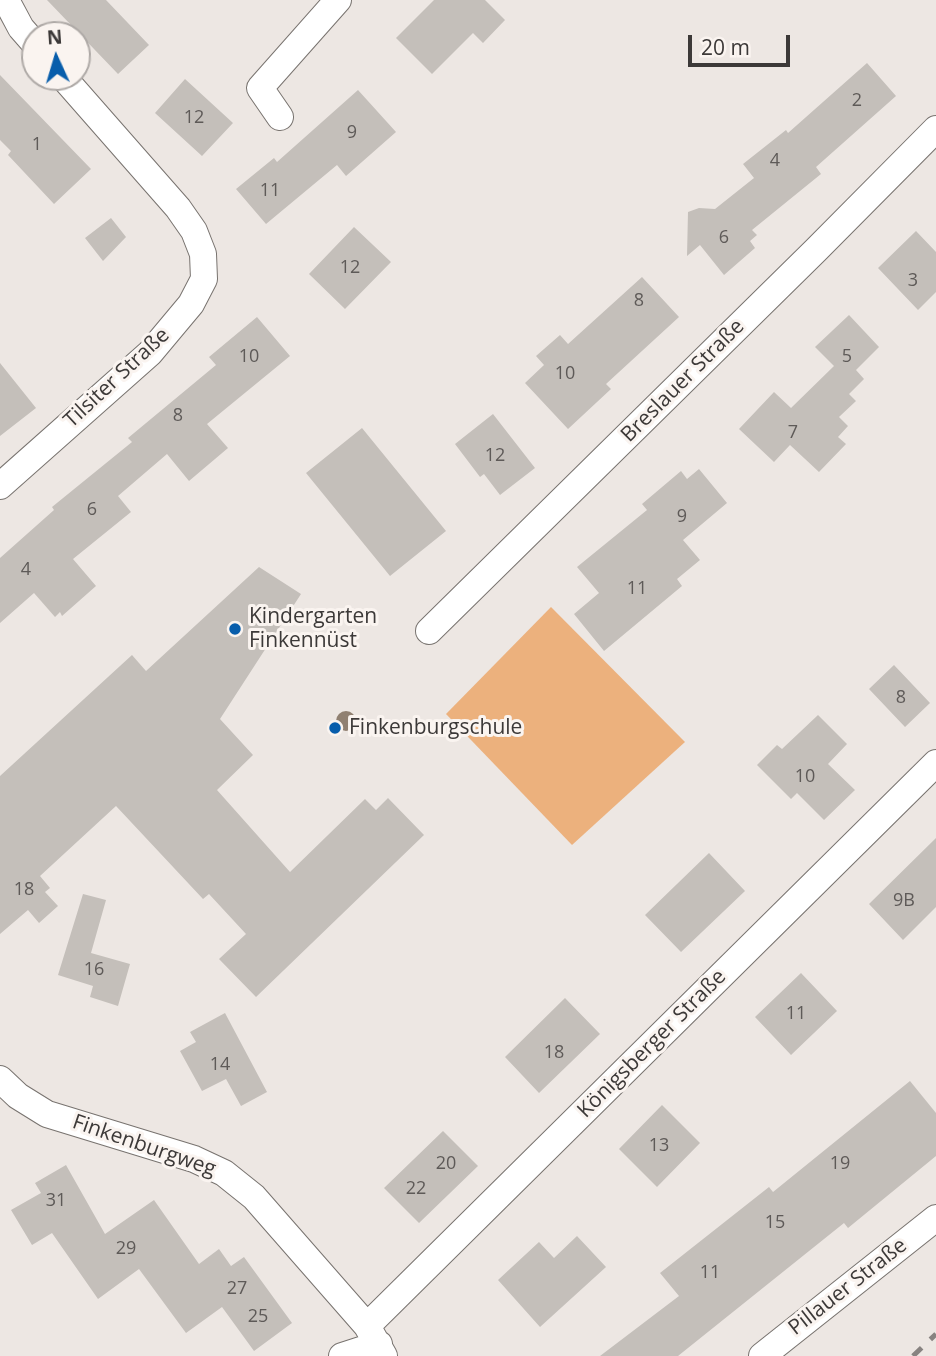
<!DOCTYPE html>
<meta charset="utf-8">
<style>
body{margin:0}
#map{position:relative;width:936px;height:1356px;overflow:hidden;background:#ede7e3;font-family:"Open Sans",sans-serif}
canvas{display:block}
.north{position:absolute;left:21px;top:21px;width:70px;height:70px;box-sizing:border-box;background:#faf4f0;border:2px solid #aea9a6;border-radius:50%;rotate:356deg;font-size:19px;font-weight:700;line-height:28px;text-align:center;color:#3c3938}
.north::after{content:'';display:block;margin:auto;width:24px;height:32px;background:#075dab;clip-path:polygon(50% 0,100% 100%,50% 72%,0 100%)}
.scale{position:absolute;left:688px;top:35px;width:102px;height:32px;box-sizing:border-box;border:4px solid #3c3938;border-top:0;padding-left:9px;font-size:21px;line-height:24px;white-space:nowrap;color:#3c3938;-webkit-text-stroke:5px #faf4f0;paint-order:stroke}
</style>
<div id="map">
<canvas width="936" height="1356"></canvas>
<div class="north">N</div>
<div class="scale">20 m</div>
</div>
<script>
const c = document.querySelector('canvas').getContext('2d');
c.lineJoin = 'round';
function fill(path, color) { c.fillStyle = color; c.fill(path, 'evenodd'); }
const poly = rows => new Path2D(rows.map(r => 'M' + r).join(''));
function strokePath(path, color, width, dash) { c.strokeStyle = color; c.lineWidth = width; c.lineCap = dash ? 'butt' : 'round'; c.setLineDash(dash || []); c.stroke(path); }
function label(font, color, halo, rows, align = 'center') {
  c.font = font + ' "Open Sans",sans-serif'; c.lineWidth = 6; c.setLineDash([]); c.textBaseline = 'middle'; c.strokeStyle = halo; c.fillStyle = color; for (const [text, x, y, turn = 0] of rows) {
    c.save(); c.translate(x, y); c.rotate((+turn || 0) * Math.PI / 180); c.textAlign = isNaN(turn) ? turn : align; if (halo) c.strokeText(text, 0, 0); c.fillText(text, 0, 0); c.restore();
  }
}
fill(poly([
 [551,607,685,742,572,845,446,714]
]), '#ecb17d');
fill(poly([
 [47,0,106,0,149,45,118,74],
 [434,0,485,0,505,20,483,43,473,33,432,74,396,38],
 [867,63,896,96,816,167,821,174,752,230,757,235,750,241,755,248,724,275,700,245,687,256,688,212,699,208,715,209,754,178,743,164,786,130,788,133],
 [0,75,91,169,54,204,8,155,11,151,0,140],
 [185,79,233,123,202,156,155,113],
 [358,90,396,132,346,176,337,165,266,224,236,189,274,158,277,162],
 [111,218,126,237,103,261,85,238],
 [354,227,391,262,345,309,309,274],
 [916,231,936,252,936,292,918,310,878,268],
 [642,277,679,317,606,384,611,389,568,429,525,383,544,365,536,356,560,335,568,344],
 [849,315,879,347,856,370,864,379,849,394,856,401,839,417,848,426,838,437,846,444,819,472,790,445,774,462,739,429,774,392,791,408,834,366,815,347],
 [257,317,290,356,207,424,228,448,189,481,167,454,118,496,131,512,73,559,96,586,62,616,60,612,55,617,34,593,0,623,0,558,54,510,52,507,132,442,128,438,216,365,209,357],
 [0,363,36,408,0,436],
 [493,414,535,468,500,495,484,474,480,477,455,444],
 [362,428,446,531,390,576,306,473],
 [699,469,727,503,683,540,700,560,677,579,682,586,604,651,574,614,599,593,577,567,647,510,642,504,681,471,687,479],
 [259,567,301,594,220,719,253,755,217,790,290,872,365,799,376,810,388,798,424,835,256,997,219,959,246,934,209,894,203,899,116,806,40,876,50,888,45,892,58,906,39,923,28,910,0,934,0,776,132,655,146,671],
 [894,665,930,703,905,727,869,689],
 [818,715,847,744,828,764,855,790,824,820,797,793,791,799,757,765,777,745,782,749],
 [936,838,936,907,903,940,869,904],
 [709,853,745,891,681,952,645,915],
 [83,894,106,900,91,953,130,964,118,1006,90,997,93,986,58,975],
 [801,973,837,1011,791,1055,755,1017],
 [565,998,600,1034,539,1093,505,1057],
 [225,1013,267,1092,241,1106,226,1079,202,1091,180,1051,196,1042,190,1032],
 [910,1081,936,1113,936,1156,848,1228,844,1223,678,1356,600,1356,679,1296,660,1273,769,1187,773,1192],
 [662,1105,700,1143,657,1187,619,1149],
 [443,1131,478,1166,419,1223,384,1188],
 [66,1165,105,1234,154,1200,199,1264,219,1249,231,1266,244,1257,292,1323,254,1351,222,1307,186,1333,139,1269,98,1299,52,1233,32,1245,11,1210,41,1193,35,1183],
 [577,1236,606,1267,540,1327,498,1280,539,1242,554,1258]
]), '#c4bfba');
const minor = poly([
 [6,0,21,28,35,44],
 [280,117,260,88,338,0],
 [0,486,150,353,191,304,204,279,203,254,194,231,178,208,63,77],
 [429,631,816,250,936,129],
 [0,1079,18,1096,47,1114,194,1159,224,1173,254,1197,367,1326,384,1356],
 [367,1326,936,763],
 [342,1356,379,1344],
 [762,1356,936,1218]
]);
strokePath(minor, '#78736f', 28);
strokePath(minor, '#fff', 26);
strokePath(poly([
 [913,1356,936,1334]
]), '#888381', 5, [12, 12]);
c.fillStyle = '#908071';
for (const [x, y] of [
 [346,721]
]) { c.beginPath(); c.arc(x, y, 10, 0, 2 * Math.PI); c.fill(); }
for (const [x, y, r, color] of [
 [235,629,7,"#075dab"],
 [335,728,7,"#075dab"]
]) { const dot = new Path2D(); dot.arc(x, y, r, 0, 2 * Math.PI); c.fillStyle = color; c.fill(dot); strokePath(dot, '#faf4f0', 2.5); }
label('18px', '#5e5a58', null, [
 ["2",857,101],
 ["12",194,118],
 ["9",352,133],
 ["1",37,145],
 ["4",775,161],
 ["11",270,191],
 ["6",724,238],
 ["12",350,268],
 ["3",913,281],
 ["8",639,301],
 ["10",249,357],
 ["5",847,357],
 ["10",565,374],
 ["8",178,416],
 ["7",793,433],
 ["12",495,456],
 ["6",92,510],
 ["9",682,517],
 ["4",26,570],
 ["11",637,589],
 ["8",901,698],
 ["10",805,777],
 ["18",24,890],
 ["9B",904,901],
 ["16",94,970],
 ["11",796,1014],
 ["18",554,1053],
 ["14",220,1065],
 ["13",659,1146],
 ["20",446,1164],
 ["19",840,1164],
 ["22",416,1189],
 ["31",56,1201],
 ["15",775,1223],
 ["29",126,1249],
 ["11",710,1273],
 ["27",237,1289],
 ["25",258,1317]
]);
label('21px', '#3c3938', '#faf4f0', [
 ["Tilsiter Straße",117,378,-43],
 ["Breslauer Straße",683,381,-45],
 ["Königsberger Straße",652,1044,-45],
 ["Finkenburgweg",144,1146,19],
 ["Pillauer Straße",848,1287,-38]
]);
label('21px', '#3c3938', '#faf4f0', [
 ["Kindergarten",249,617],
 ["Finkennüst",249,641],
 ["Finkenburgschule",349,728]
], 'left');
</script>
